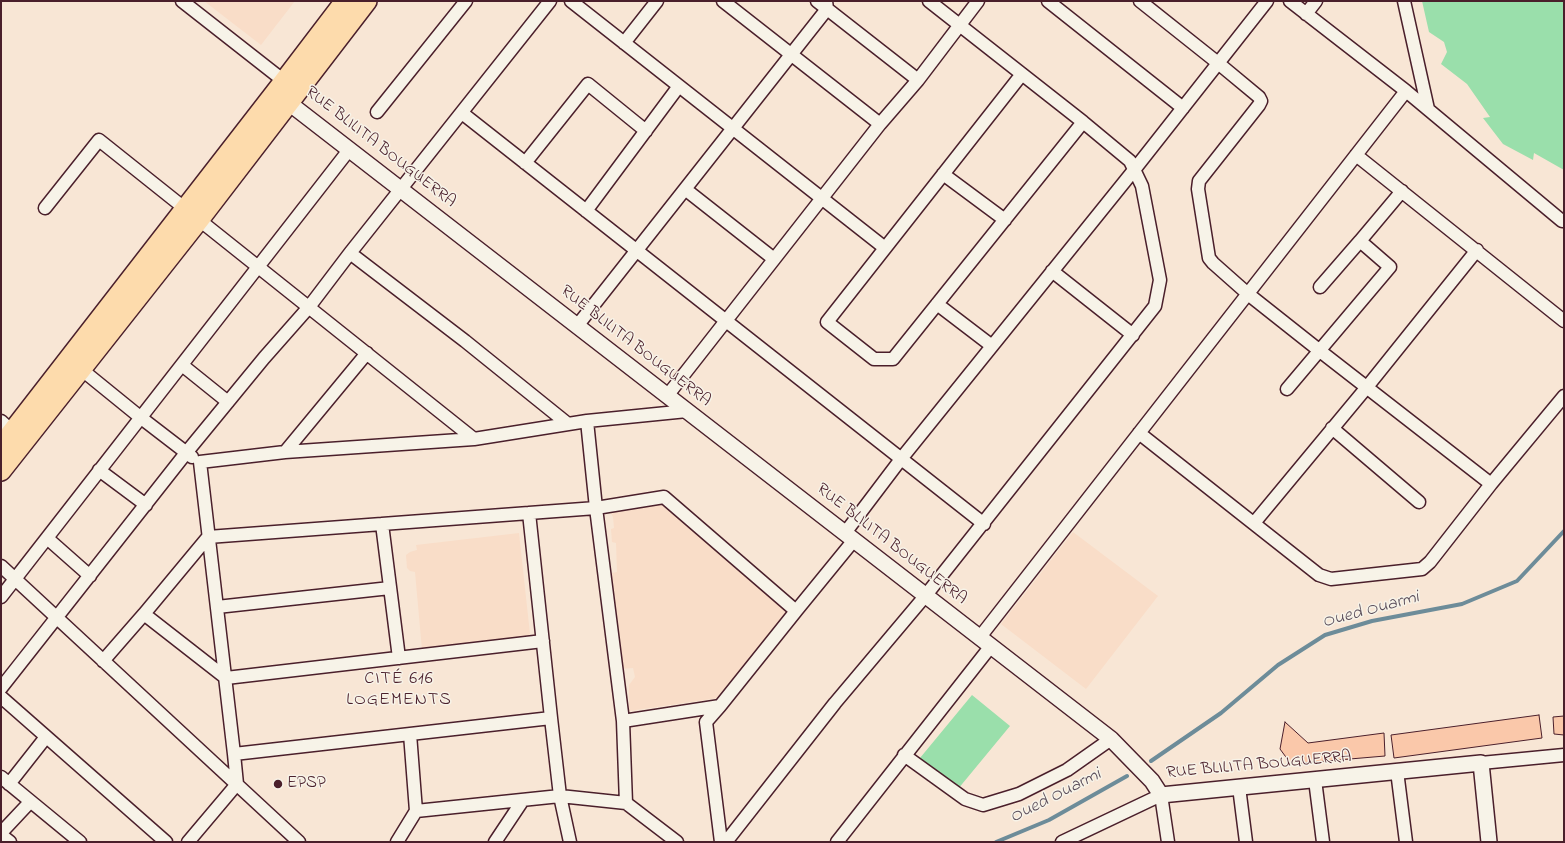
<!DOCTYPE html>
<meta charset="utf-8">
<style>
body{margin:0}
#map{position:relative;width:1565px;height:843px;overflow:hidden;background:#f8e6d5;font-family:"Indie Flower",sans-serif}
canvas{display:block}
.frame{position:absolute;inset:0;border:2px solid #4a1f2b;pointer-events:none}
</style>
<div id="map">
<canvas width="1565" height="843"></canvas>
<div class="frame"></div>
</div>
<script>
const c = document.querySelector('canvas').getContext('2d');
c.lineJoin = 'round';
function fill(path, color) { c.fillStyle = color; c.fill(path, 'evenodd'); }
const poly = rows => new Path2D(rows.map(r => 'M' + r).join(''));
function strokePath(path, color, width, dash) { c.strokeStyle = color; c.lineWidth = width; c.lineCap = dash ? 'butt' : 'round'; c.setLineDash(dash || []); c.stroke(path); }
function label(font, color, halo, rows, align = 'center') {
  c.font = font + ' "Indie Flower",sans-serif'; c.lineWidth = 3; c.setLineDash([]); c.textBaseline = 'middle'; c.strokeStyle = halo; c.fillStyle = color; for (const [text, x, y, turn = 0] of rows) {
    c.save(); c.translate(x, y); c.rotate((+turn || 0) * Math.PI / 180); c.textAlign = isNaN(turn) ? turn : align; if (halo) c.strokeText(text, 0, 0); c.fillText(text, 0, 0); c.restore();
  }
}
fill(poly([
 [204,1,295,1,261,45],
 [660,504,792,607,718,698,629,711,629,685,635,677,633,668,620,669,606,574,617,572,616,543,612,542,611,529,614,528,613,517,609,510],
 [1073,532,1158,596,1086,689,1001,624],
 [519,533,530,634,526,640,422,650,415,572,410,571,407,568,406,555,410,552,417,550,416,545]
]), '#f9ddc8');
fill(poly([
 [1422,1,1564,1,1564,170,1534,153,1533,160,1503,144,1483,118,1490,117,1467,84,1441,64,1447,52,1444,42,1429,32],
 [972,695,1010,726,958,789,920,758]
]), '#9adfab');
strokePath(poly([
 [1151,761,1221,713,1278,665,1325,635,1372,621,1462,604,1517,581,1564,531],
 [996,842,1049,820,1127,776]
]), '#6d8c99', 4);
const building = poly([
 [1539,715,1542,738,1394,758,1391,735,1539,715],
 [1564,716,1564,735,1554,734,1553,717,1564,716],
 [1285,722,1308,743,1384,733,1385,756,1291,764,1280,749,1285,722]
]);
fill(building, '#fac8aa');
strokePath(building, '#4a1f2b', 1);
const minor = poly([
 [182,1,284,81],
 [571,1,885,248],
 [723,1,880,124],
 [1048,1,1183,108],
 [1140,1,1218,63,1259,97,1261,101,1259,105,1199,181,1198,189,1209,258,1213,263,1248,294,1320,351,1491,484],
 [1290,1,1406,91,1562,221,1564,221],
 [1404,1,1428,109],
 [1306,14,1316,1],
 [624,43,657,1],
 [1022,74,827,322,874,359,893,359,1083,122],
 [918,80,978,1],
 [377,112,466,1],
 [462,113,984,524],
 [1356,155,1564,321],
 [525,163,588,84,646,131],
 [943,174,1005,220],
 [685,189,774,259],
 [45,208,99,140,474,439],
 [586,211,679,86],
 [350,253,465,341,568,424],
 [1052,271,1133,335],
 [1320,287,1360,241],
 [937,304,992,346],
 [577,326,827,9,826,1],
 [76,365,140,417,192,457],
 [182,365,228,402],
 [1287,389,1390,267,1360,241,1402,191],
 [667,396,880,124,918,80,817,1],
 [1,421,17,436],
 [587,421,596,508,623,721,626,803],
 [1332,428,1419,502],
 [1139,433,1319,575,1331,579,1422,569,1430,562,1491,484,1564,396],
 [285,452,367,353],
 [99,470,146,505],
 [529,513,551,718,234,754,200,462,285,452,474,439,587,421,687,411],
 [1254,523,1367,387,1477,250],
 [382,524,399,658],
 [845,533,901,459,1134,170,1267,1],
 [47,538,90,576],
 [1,566,299,842],
 [1,597,349,150],
 [217,607,390,588],
 [980,637,1406,91],
 [543,641,226,678,144,614,208,537,596,508,664,497,796,611,854,540],
 [103,661,144,614],
 [1,688,186,453,264,358,309,307,350,253,550,1],
 [1,697,166,842],
 [551,718,560,796,570,842],
 [623,721,720,706],
 [410,734,416,811],
 [904,755,965,799,983,805,1019,794,1067,770,1111,739],
 [1481,763,1564,755],
 [1397,771,1406,842],
 [1,777,80,842],
 [1315,780,1323,842],
 [9,784,46,737],
 [1239,787,1246,842],
 [1,833,30,802],
 [1,835,10,842],
 [188,842,237,784,234,754],
 [397,842,416,811,560,796,626,803,677,842],
 [495,842,523,800],
 [721,842,706,722,720,706,796,611],
 [726,842,835,703,926,595,1155,306,1160,280,1142,186,1130,161,1083,122,929,1],
 [837,842,991,646],
 [1062,842,1161,795,1168,842]
]);
const tertiary = poly([
 [287,93,289,103,1111,739,1152,781,1161,795,1481,763,1489,842]
]);
const primary = poly([
 [1,446,284,81,345,1],
 [1,471,199,220,367,1]
]);
strokePath(minor, '#4a1f2b', 15);
strokePath(tertiary, '#4a1f2b', 18);
strokePath(primary, '#4a1f2b', 22);
strokePath(minor, '#f7f3e8', 12);
strokePath(tertiary, '#f7f3e8', 15);
strokePath(primary, '#fddbac', 19);
for (const [x, y, r, color] of [
 [278,784,5,"#4a1f2b"]
]) { const dot = new Path2D(); dot.arc(x, y, r, 0, 2 * Math.PI); c.fillStyle = color; c.fill(dot); strokePath(dot, '#f7f3e8', 1.5); }
label('17px', '#4a1f2b', '#f7f3e8', [
 ["RUE BLILITA BOUGUERRA",380,148,38],
 ["RUE BLILITA BOUGUERRA",635,347,38],
 ["RUE BLILITA BOUGUERRA",891,545,38],
 ["RUE BLILITA BOUGUERRA",1259,766,-5]
]);
label('17px', '#4a1f2b', '#f7f3e8', [
 ["EPSP",287,784]
], 'left');
label('italic 18px', '#594c59', '#f7f3e8', [
 ["Oued Ouarmi",1371,611,-15],
 ["Oued Ouarmi",1056,797,-27]
]);
c.letterSpacing = '1px';
label('18px', '#4a1f2b', '#f7f3e8', [
 ["CITÉ 616",399,680],
 ["LOGEMENTS",399,701]
]);
c.letterSpacing = '0px';
</script>
